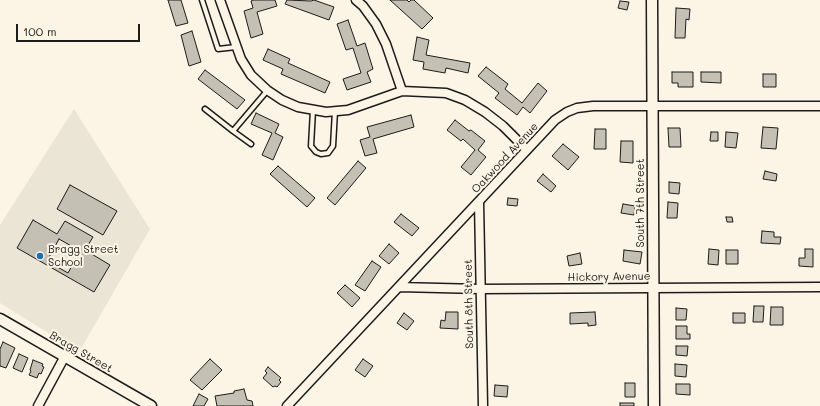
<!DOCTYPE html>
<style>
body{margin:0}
#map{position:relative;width:820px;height:406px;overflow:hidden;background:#fcf5e5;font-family:Mali,sans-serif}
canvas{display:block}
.scale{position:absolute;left:16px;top:24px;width:124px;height:18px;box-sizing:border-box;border:2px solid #1c1c1c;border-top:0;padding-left:5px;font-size:12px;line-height:14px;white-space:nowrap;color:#1c1c1c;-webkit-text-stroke:3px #fcf5e5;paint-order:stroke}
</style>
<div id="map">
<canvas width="820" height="406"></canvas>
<div class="scale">100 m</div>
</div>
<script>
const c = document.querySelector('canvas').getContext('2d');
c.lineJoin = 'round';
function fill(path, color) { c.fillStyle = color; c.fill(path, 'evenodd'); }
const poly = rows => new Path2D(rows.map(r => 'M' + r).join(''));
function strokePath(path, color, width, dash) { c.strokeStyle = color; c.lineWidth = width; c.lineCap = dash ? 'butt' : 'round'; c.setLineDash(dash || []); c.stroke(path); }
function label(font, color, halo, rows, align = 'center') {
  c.font = font + ' Mali,sans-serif'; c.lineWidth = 4; c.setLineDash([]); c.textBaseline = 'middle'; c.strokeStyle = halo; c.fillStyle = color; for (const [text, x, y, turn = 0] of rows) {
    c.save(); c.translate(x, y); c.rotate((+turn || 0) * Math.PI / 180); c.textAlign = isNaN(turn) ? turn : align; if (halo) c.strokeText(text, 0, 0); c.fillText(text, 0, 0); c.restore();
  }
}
fill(poly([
 [74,109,150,229,79,352,0,303,0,225]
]), '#ebe5d6');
const building = poly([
 [168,0,181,0,188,23,176,26,168,0],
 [253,0,275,0,277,6,257,12,263,34,251,38,244,11,253,8,251,1,253,0],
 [287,0,311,1,314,0,334,7,329,20,285,4,287,0],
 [390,0,407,0,409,2,411,0,414,0,433,18,422,29,390,0],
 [620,1,629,2,627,10,618,8,620,1],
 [676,8,690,9,689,20,686,19,685,38,675,38,676,8],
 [348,20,357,46,365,43,373,69,367,72,371,82,347,90,343,79,361,73,353,48,346,50,337,24,348,20],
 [192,31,201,62,189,66,181,35,192,31],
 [417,37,429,40,426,55,470,63,468,73,446,68,445,73,423,69,424,62,413,60,417,37],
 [268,49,290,59,288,63,330,82,325,93,281,74,283,69,263,60,268,49],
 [486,67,508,84,505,89,522,103,538,83,547,91,530,113,523,107,517,115,495,98,499,93,478,76,486,67],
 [205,70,245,100,237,109,198,79,205,70],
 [672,72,693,72,693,87,678,87,678,83,672,83,672,72],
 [701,72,721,72,721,83,701,82,701,72],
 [763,74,776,74,776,87,763,87,763,74],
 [256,113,279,124,275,133,283,137,273,160,262,155,272,133,251,124,256,113],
 [411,115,414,127,373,139,377,153,365,156,360,140,370,137,367,127,411,115],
 [455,120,469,131,471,130,485,141,478,150,486,157,471,175,461,167,475,150,463,139,461,141,447,130,455,120],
 [763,127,778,128,776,149,761,148,763,127],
 [668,128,680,128,681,147,669,147,668,128],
 [595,129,606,129,606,149,594,149,595,129],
 [711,132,718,132,718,141,710,141,711,132],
 [726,132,738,133,736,148,725,147,726,132],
 [621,141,633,141,633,163,620,162,621,141],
 [563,144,579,157,568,170,552,156,563,144],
 [358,161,366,168,335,205,327,198,358,161],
 [278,166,315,198,307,207,270,174,278,166],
 [765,171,777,174,776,181,763,179,765,171],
 [543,174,556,186,551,192,537,181,543,174],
 [669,182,680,183,679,194,669,193,669,182],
 [70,185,117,211,103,235,57,209,70,185],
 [508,198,518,199,517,206,507,205,508,198],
 [668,202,678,203,677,218,667,218,668,202],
 [623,204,635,206,634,215,621,213,623,204],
 [401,214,419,228,412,236,394,222,401,214],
 [726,217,732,217,733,222,727,222,726,217],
 [33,220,57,234,65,221,93,237,85,250,110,265,94,292,17,248,33,220],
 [59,239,80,251,68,273,47,261,59,239],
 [762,231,774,232,774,237,781,237,780,244,761,243,762,231],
 [389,244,399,253,389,264,379,256,389,244],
 [709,249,719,250,718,265,708,264,709,249],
 [805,249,813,249,813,267,799,266,799,258,805,258,805,249],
 [624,250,642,252,640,264,623,261,624,250],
 [726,250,738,250,738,264,726,264,726,250],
 [580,253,582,264,569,266,567,256,580,253],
 [372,261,381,267,365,291,355,285,372,261],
 [345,285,360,298,352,307,337,293,345,285],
 [754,306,764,306,763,322,753,322,754,306],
 [771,307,783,307,783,325,770,325,771,307],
 [676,308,687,309,686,320,676,320,676,308],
 [446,312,458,312,458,329,440,328,441,320,445,321,446,312],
 [595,312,596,325,588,326,588,323,570,324,570,313,595,312],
 [404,313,414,321,407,330,397,323,404,313],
 [733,313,745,313,745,323,733,323,733,313],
 [676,326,687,326,687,334,690,334,690,339,676,339,676,326],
 [3,342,15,348,6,368,0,366,0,349,3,342],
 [676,346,688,346,687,356,676,355,676,346],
 [19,354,28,358,22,372,13,368,19,354],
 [210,359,222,370,202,390,190,380,210,359],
 [363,359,373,366,365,377,355,370,363,359],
 [33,360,43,364,42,366,44,367,41,374,39,373,37,378,29,375,31,371,30,370,33,360],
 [675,364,687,365,686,377,675,376,675,364],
 [268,367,281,378,279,380,281,382,277,387,275,386,273,387,263,378,267,373,265,371,268,367],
 [625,383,635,383,635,397,625,397,625,383],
 [676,384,690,384,690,395,676,394,676,384],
 [495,385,508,386,507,397,494,396,495,385],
 [244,389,247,400,252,401,253,406,217,406,215,396,234,393,234,391,244,389],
 [199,394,208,399,204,406,193,406,199,394],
 [620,403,634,403,634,406,620,406,620,403]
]);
fill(building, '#c4c0b3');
strokePath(building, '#1c1c1c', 1);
const service = poly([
 [202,0,218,49,236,47],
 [205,109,233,131,267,91],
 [313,110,311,146,316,152,321,154,328,153,333,146,335,111],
 [233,131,251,144]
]);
const minor = poly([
 [220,0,241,59,251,75,267,90,282,100,298,107,326,112,348,110,402,91,446,93,465,100,485,112,503,126,527,150],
 [356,0,363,6,376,24,386,44,402,91],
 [479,202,483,406],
 [399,287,480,289,820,287],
 [38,406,65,356],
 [287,406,555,120,567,112,577,108,593,106,820,106]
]);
const tertiary = poly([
 [652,0,654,406],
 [0,319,151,406]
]);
strokePath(service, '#1c1c1c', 7);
strokePath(minor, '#1c1c1c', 11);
strokePath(tertiary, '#1c1c1c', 13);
strokePath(service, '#fcf5e5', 4);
strokePath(minor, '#fcf5e5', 8);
strokePath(tertiary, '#fcf5e5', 10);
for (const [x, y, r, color] of [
 [40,256,4,"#1f6fb2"]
]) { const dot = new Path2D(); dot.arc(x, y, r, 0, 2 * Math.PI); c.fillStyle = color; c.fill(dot); strokePath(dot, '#fcf5e5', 1.5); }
label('11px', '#1c1c1c', '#fcf5e5', [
 ["Oakwood Avenue",505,158,-47],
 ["South 7th Street",641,203,-90],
 ["Hickory Avenue",609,277,-1],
 ["South 8th Street",469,304,-91],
 ["Bragg Street",81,352,30]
]);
label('11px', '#1c1c1c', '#fcf5e5', [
 ["Bragg Street",48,250],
 ["School",48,263]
], 'left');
</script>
